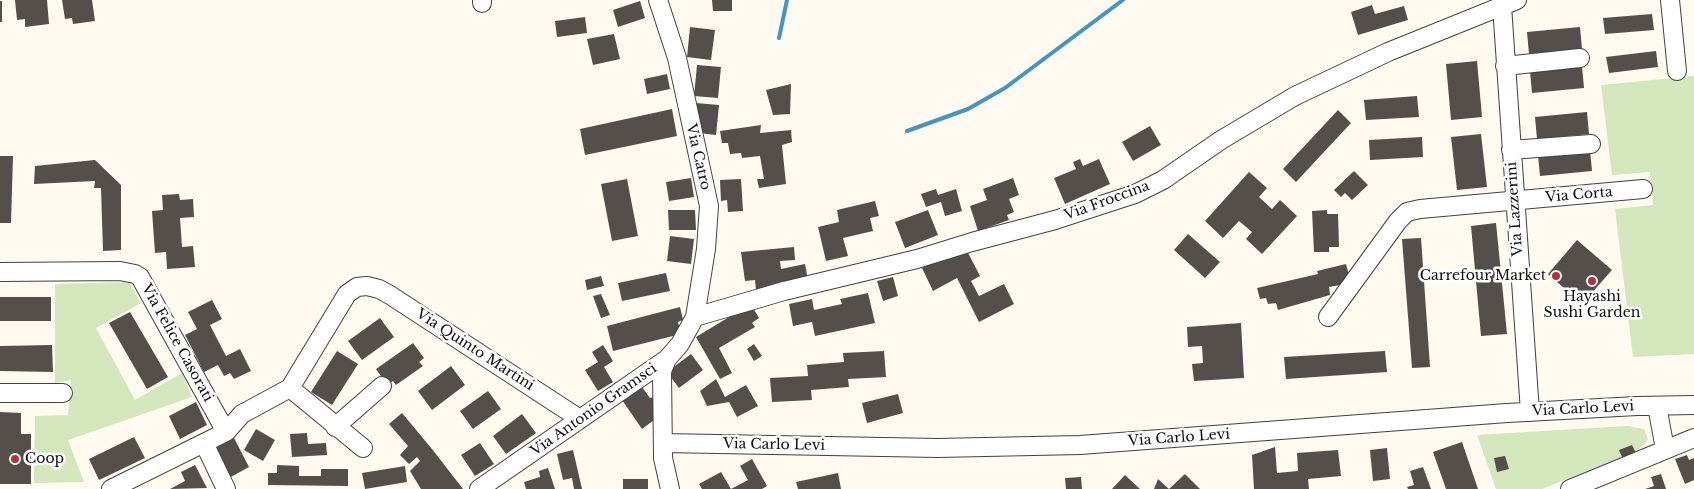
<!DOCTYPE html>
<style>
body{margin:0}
canvas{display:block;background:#fefaef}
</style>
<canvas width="1694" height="489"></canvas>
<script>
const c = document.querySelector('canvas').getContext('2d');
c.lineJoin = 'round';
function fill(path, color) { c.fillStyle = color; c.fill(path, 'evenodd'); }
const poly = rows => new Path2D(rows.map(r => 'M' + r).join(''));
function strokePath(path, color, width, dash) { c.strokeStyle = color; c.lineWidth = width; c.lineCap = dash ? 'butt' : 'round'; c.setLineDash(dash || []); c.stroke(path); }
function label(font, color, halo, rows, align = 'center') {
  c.font = font + ' "Libre Baskerville",serif'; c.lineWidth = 5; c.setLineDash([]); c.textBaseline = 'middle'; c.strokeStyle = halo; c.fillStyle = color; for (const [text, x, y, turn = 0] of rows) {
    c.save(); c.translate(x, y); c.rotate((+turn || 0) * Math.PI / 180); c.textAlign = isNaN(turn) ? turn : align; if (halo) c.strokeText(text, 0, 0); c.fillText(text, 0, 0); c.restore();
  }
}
fill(poly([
 [1694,76,1694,354,1633,357,1615,209,1653,205,1650,172,1612,175,1601,85],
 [129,282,141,303,96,328,135,400,182,373,192,397,68,440,84,482,34,483,35,416,68,415,71,380,55,383,55,284],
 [1627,426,1644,429,1648,439,1645,444,1639,449,1619,458,1542,489,1496,489,1477,435]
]), '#d3e6bc');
strokePath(poly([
 [779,38,787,0],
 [907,131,968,109,1005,88,1123,0]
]), '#4594c2', 4);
fill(poly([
 [15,0,47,0,49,24,25,27,25,19,17,20],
 [62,0,92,0,95,21,73,24,72,18,65,19],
 [712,0,732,0,732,11,713,11],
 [0,1,2,1,2,22,0,22],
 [640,1,645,18,618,27,613,10],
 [1372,5,1375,14,1404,6,1408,20,1358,35,1351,12],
 [1652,14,1654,30,1605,34,1603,18],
 [585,17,587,33,557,37,555,21],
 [690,27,715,30,711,60,687,57],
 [1580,27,1582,49,1529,54,1527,32],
 [614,34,620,59,593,65,587,39],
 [1656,51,1658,67,1609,73,1606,57],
 [1477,61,1482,117,1451,120,1446,64],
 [697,65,721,67,718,98,694,96],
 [1582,66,1584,88,1532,93,1530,71],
 [667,74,670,89,647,94,644,79],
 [791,84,790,114,773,115,766,90],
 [1417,96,1419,117,1366,120,1364,100],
 [696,103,719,105,716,135,699,133],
 [672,109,677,136,585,155,580,129],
 [1338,110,1351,123,1296,182,1283,169],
 [1587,112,1589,134,1537,139,1535,117],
 [761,125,760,133,791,130,792,142,782,145,786,184,759,188,757,179,764,179,760,156,742,158,741,153,730,154,728,143,722,143,720,131],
 [1150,126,1161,145,1133,161,1122,142],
 [1481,134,1487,187,1457,190,1451,137],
 [1422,137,1423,157,1370,160,1369,140],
 [1590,150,1592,171,1540,176,1538,155],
 [0,156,13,156,11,223,0,223],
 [1080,159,1083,166,1099,159,1110,184,1065,204,1054,178,1076,169,1073,162],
 [95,160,121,185,121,250,103,251,101,188,94,188,95,181,34,184,35,166],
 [1354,171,1368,185,1352,200,1345,193,1341,197,1334,190],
 [1249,172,1267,188,1259,197,1272,209,1280,200,1297,216,1262,254,1246,239,1252,232,1239,221,1223,238,1205,221],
 [691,178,694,197,669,201,666,182],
 [1013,178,1019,195,1009,199,1014,212,1007,215,1009,220,978,231,970,206,987,200,983,189],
 [627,179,638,236,612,241,601,184],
 [741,179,743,211,728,212,727,200,721,201,720,180],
 [936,189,938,195,956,189,962,211,945,216,941,202,926,207,921,194],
 [179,194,180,200,193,199,194,217,180,218,182,247,193,246,195,267,167,269,166,252,155,253,152,211,163,210,162,195],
 [875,201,879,216,870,218,873,231,843,238,848,256,826,261,818,227,839,222,837,210],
 [668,210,695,210,696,230,669,230],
 [928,210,938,235,905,248,895,222],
 [1327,210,1327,214,1338,214,1339,247,1329,247,1329,252,1314,252,1312,211],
 [1496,223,1507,334,1481,336,1471,226],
 [1188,234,1220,262,1205,278,1174,250],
 [670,236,694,239,691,264,667,261],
 [1421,238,1430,367,1412,368,1402,239],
 [1577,240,1612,270,1582,304,1548,274],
 [794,247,795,260,780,261,781,269,805,264,808,280,756,291,755,280,745,281,741,252],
 [965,247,980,276,971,281,979,296,1004,284,1014,304,979,322,957,278,933,291,922,268],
 [1346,264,1351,283,1329,287,1330,295,1278,310,1276,303,1268,304,1266,298,1260,299,1257,288,1318,274,1317,271],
 [666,273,670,291,622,301,618,283],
 [601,276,604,286,587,290,585,280],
 [893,277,898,296,883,301,877,281],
 [868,293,875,323,815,336,812,322,793,326,789,304,812,299,814,310,842,304,840,299],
 [601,294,610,315,601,318,593,296],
 [0,297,51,297,51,321,0,321],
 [212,300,222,319,210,325,226,356,240,349,251,371,234,379,230,373,224,376,218,365,204,372,185,335,197,329,188,312],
 [752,306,759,318,752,323,755,327,719,348,732,373,720,379,696,337,739,311],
 [680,307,683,320,678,322,681,334,613,351,607,326],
 [130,312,168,377,147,389,109,323],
 [380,318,394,337,362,360,348,341],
 [1241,323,1244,378,1194,381,1192,364,1203,363,1202,346,1188,347,1187,327],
 [413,343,424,358,419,362,423,366,396,385,393,381,387,385,376,369],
 [754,344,762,356,754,361,747,349],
 [52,345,53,372,0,371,0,346],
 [603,345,613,361,604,367,613,382,598,391,585,370,598,362,592,352],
 [337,351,358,364,332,405,311,392],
 [884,351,886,377,848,379,849,387,811,390,812,400,772,402,770,378,808,376,807,365,844,362,843,353],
 [1385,351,1387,372,1286,379,1284,357],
 [691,354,703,370,679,388,667,372],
 [451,366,465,385,432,410,418,391],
 [716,379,725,397,746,385,758,406,737,417,729,402,707,406,700,391],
 [642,387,650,398,654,397,654,420,642,429,622,400],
 [488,391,501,409,473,429,460,411],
 [898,394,903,413,867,423,862,403],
 [196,402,207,425,180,439,169,416],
 [0,412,21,413,21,434,31,434,31,484,0,484],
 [402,413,432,449,463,489,421,489,410,471,420,461,417,457,409,464,400,455,408,446,389,424],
 [522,414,536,433,506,454,493,436],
 [256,429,275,440,263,461,244,450],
 [307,433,308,444,326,443,327,455,292,457,290,434],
 [134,437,145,458,99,480,89,459],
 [234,438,249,467,229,478,214,448],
 [1462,442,1478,489,1446,489,1433,452],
 [480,443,494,464,475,476,461,455],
 [1632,445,1636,453,1623,459,1619,450],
 [1275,447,1277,473,1298,471,1297,453,1338,450,1341,476,1308,479,1309,489,1254,489,1252,455],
 [1387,448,1390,479,1373,481,1370,450],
 [573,450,582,489,574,489,572,478,563,480,557,454],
 [1687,455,1689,460,1694,458,1694,480,1685,484,1675,459],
 [1505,456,1509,469,1497,472,1494,458],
 [752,459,767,486,762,489,731,489,748,480,740,466],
 [195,465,207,488,170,489,185,481,181,472],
 [277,465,299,466,299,476,321,476,321,469,348,469,348,486,268,485,268,473,277,473],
 [405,466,407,482,365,489,362,473],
 [1423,467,1431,489,1408,489,1407,487,1414,485,1410,471],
 [548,468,555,489,526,489,524,482,540,477,539,471],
 [721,472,731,489,702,489,699,484],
 [838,473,841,489,798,489,796,482],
 [1185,474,1200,489,1154,489,1158,479,1169,489],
 [1661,474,1666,489,1645,489,1654,486,1651,477],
 [1125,475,1140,489,1112,489],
 [1081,477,1082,489,1066,489,1065,478],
 [623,479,648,479,648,489,623,489]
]), '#554f4b');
const minor = poly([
 [1670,0,1677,71],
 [482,3,482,0],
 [1502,6,1530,412],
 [1505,66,1580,58],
 [1511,150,1591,144],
 [0,272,120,271,135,274,140,277,226,432,111,489],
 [695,317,784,291,917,259,972,242,1055,220,1135,194,1163,180,1221,140,1295,96,1388,52,1517,0],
 [1328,317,1398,221,1407,212,1420,209,1643,189],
 [667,359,662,371,663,458,670,489],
 [290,388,363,448],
 [0,393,63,393],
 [1657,406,1665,449],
 [335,427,382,386],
 [226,432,242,414,290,388,347,294,357,287,367,286,379,289,390,295,580,419],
 [204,443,226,489],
 [663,443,938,448,1080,445,1507,413,1637,406,1694,405],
 [479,489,667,359,680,344,695,317,706,249,709,206,677,58,658,0],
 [1570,489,1694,438]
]);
strokePath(minor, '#414141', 20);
strokePath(minor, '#fff', 18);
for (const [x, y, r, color] of [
 [1556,276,5,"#b2313b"],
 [1592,281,5,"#b2313b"],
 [15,459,5,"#b2313b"]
]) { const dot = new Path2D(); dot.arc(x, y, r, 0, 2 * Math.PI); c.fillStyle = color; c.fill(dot); strokePath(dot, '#fff', 2); }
label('14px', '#0e0e0e', '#fff', [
 ["Via Catro",698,157,77],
 ["Via Corta",1579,195,-5],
 ["Via Froccina",1107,201,-20],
 ["Via Lazzerini",1515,209,-94],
 ["Via Felice Casorati",177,343,61],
 ["Via Quinto Martini",475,350,33],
 ["Via Carlo Levi",1583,409,-3],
 ["Via Antonio Gramsci",594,410,-35],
 ["Via Carlo Levi",1179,438,-4],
 ["Via Carlo Levi",774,445,1]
]);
label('14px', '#0e0e0e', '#fff', [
 ["Carrefour Market",1546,276],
 ["Hayashi",1592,297,"center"],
 ["Sushi Garden",1592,313,"center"],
 ["Coop",25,459,"left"]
], 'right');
</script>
